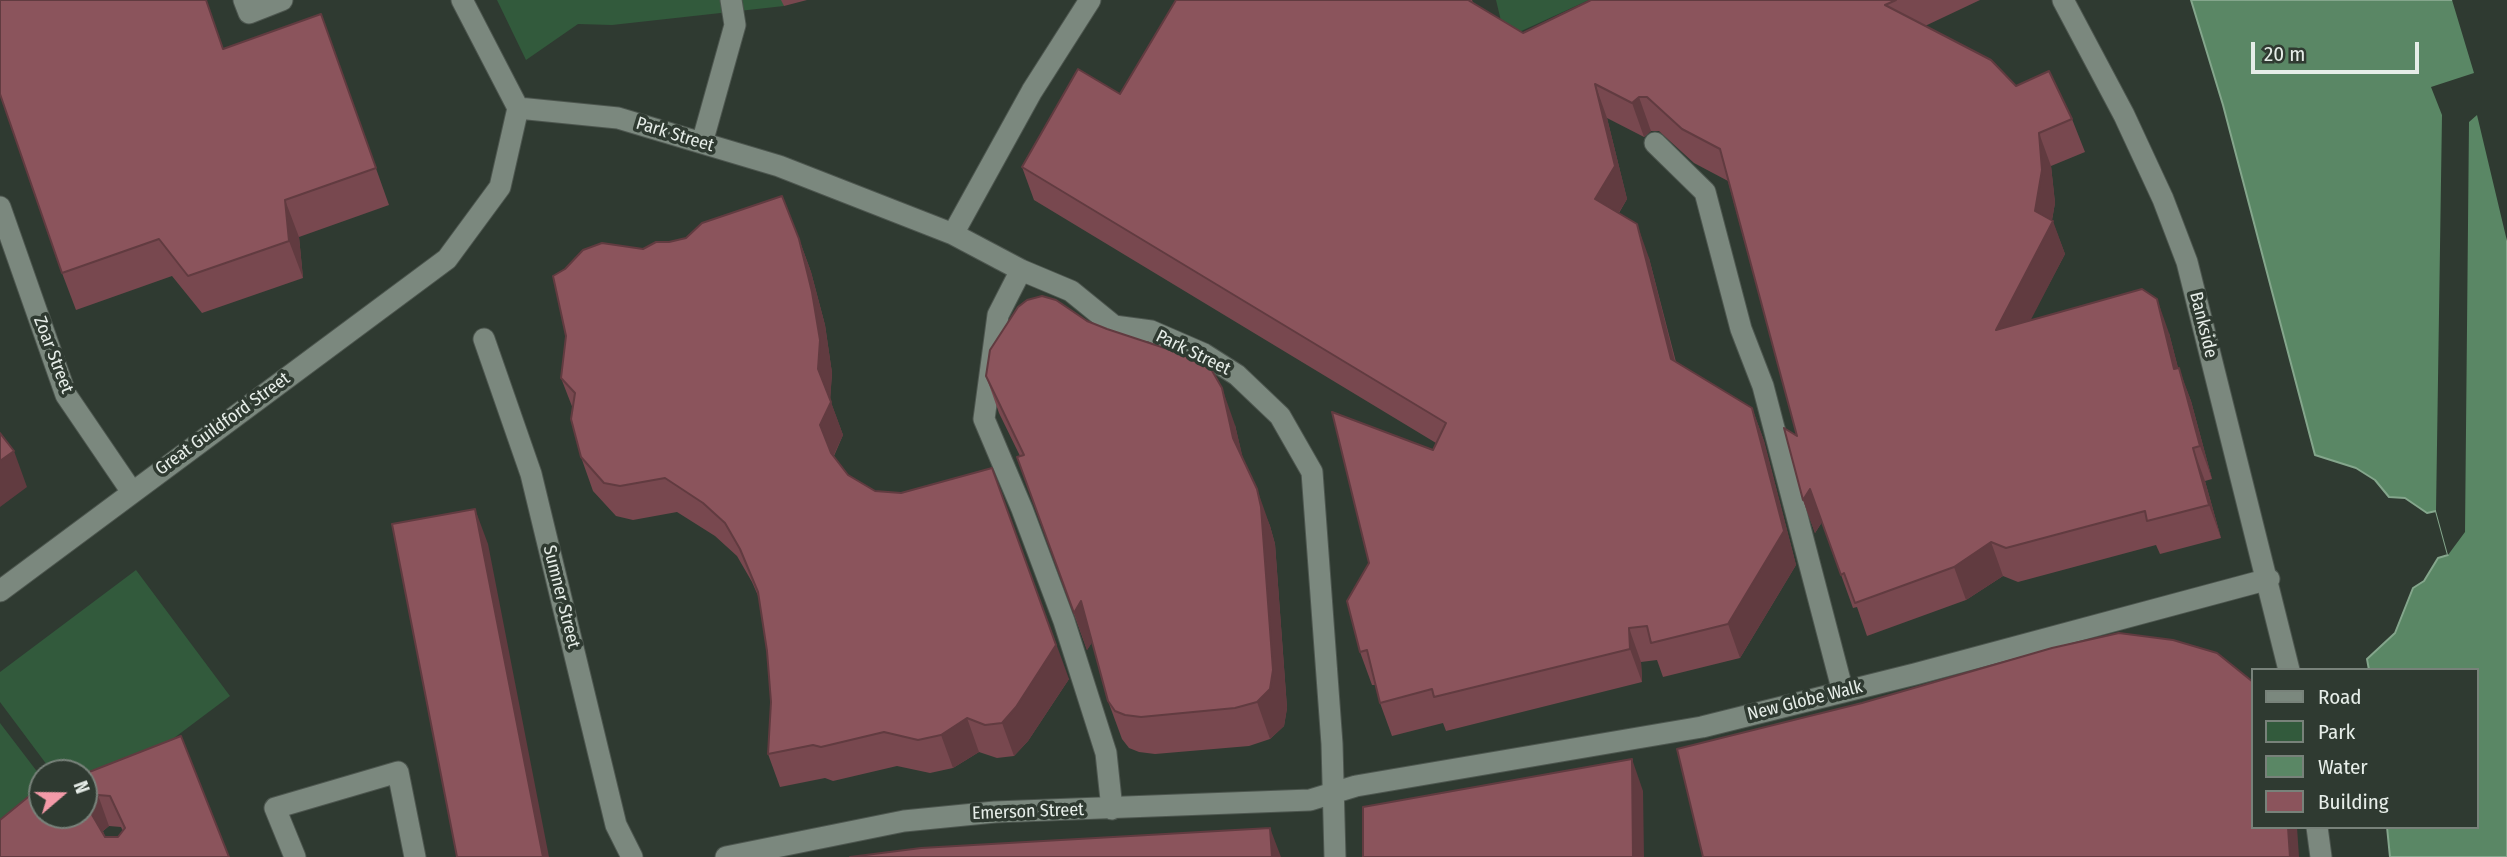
<!DOCTYPE html>
<style>
body{margin:0}
#map{position:relative;width:2507px;height:857px;overflow:hidden;background:#2f3a31;font-family:"Fira Sans Condensed",sans-serif}
canvas{display:block}
.legend{position:absolute;left:2251px;top:668px;width:228px;height:161px;box-sizing:border-box;background:#2f3a31;border:2px solid #78827a;margin:0;padding:9px 12px;list-style:none;font-size:21px;color:#e6ede8}
.legend li{display:flex;align-items:center;gap:14px;height:35px}
.legend b{width:35px;border:2px solid #78827a}
.north{position:absolute;left:28px;top:759px;width:70px;height:70px;box-sizing:border-box;background:#2f3a31;border:2px solid #78827a;border-radius:50%;rotate:70deg;font-size:19px;font-weight:700;line-height:28px;text-align:center;color:#e6ede8}
.north::after{content:'';display:block;margin:auto;width:24px;height:32px;background:#f39aa8;clip-path:polygon(50% 0,100% 100%,50% 72%,0 100%)}
.scale{position:absolute;left:2251px;top:42px;width:168px;height:32px;box-sizing:border-box;border:4px solid #e6ede8;border-top:0;padding-left:9px;font-size:21px;line-height:24px;white-space:nowrap;color:#e6ede8;-webkit-text-stroke:5px #2f3a31;paint-order:stroke}
</style>
<div id="map">
<canvas width="2507" height="857"></canvas>
<ul class="legend">
<li><b style="height:9px;background:#7b887e"></b>Road</li>
<li><b style="height:19px;background:#325a3c"></b>Park</li>
<li><b style="height:19px;background:#5a8765"></b>Water</li>
<li><b style="height:19px;background:#8b545c"></b>Building</li>
</ul>
<div class="north">N</div>
<div class="scale">20 m</div>
</div>
<script>
const c = document.querySelector('canvas').getContext('2d');
c.lineJoin = 'round';
function fill(path, color) { c.fillStyle = color; c.fill(path, 'evenodd'); }
const poly = rows => new Path2D(rows.map(r => 'M' + r).join(''));
function strokePath(path, color, width, dash) { c.strokeStyle = color; c.lineWidth = width; c.lineCap = dash ? 'butt' : 'round'; c.setLineDash(dash || []); c.stroke(path); }
function label(font, color, halo, rows, align = 'center') {
  c.font = font + ' "Fira Sans Condensed",sans-serif'; c.lineWidth = 7; c.setLineDash([]); c.textBaseline = 'middle'; c.strokeStyle = halo; c.fillStyle = color; for (const [text, x, y, turn = 0] of rows) {
    c.save(); c.translate(x, y); c.rotate((+turn || 0) * Math.PI / 180); c.textAlign = isNaN(turn) ? turn : align; if (halo) c.strokeText(text, 0, 0); c.fillText(text, 0, 0); c.restore();
  }
}
fill(poly([
 [497,0,782,0,784,6,612,25,578,24,526,60],
 [1496,0,1589,0,1517,33,1502,25],
 [136,570,230,696,94,798,84,786,84,773,53,773,0,702,0,672],
 [0,723,42,778,42,815,0,857]
]), '#325a3c');
const water = poly([
 [2191,0,2507,0,2507,857,2390,857,2387,827,2477,827,2477,670,2369,670,2367,659,2395,633,2413,588,2424,581,2438,558,2448,555,2436,511,2427,513,2405,498,2389,497,2375,480,2356,468,2315,455,2223,105,2191,0]
]);
fill(water, '#5a8765');
strokePath(water, '#84a68c', 2);
fill(poly([
 [2452,0,2507,0,2507,241,2477,115,2469,122,2465,532,2448,555,2436,511,2442,115,2431,87,2474,73]
]), '#2f3a31');
const minor = poly([
 [244,0,249,13,282,0],
 [2063,0,2124,115,2163,199,2187,262,2289,670],
 [518,108,618,118,779,166,953,234,1021,270,1071,291,1114,326,1151,331,1204,354,1237,375,1280,416,1312,472,1332,744,1335,857],
 [702,143,735,25,731,0],
 [1655,143,1705,192,1741,329,1763,386,1843,692],
 [0,207,66,395,132,492],
 [953,234,1032,91,1090,0],
 [1021,270,998,315,984,419,1022,509,1064,621,1106,753,1112,809],
 [484,339,531,474,616,825,632,857],
 [0,591,447,259,500,187,518,108,462,0],
 [2317,827,2321,857],
 [295,857,275,808,398,772,415,857],
 [726,857,904,821,995,812,1310,800,1356,786,1702,727,1915,674,2269,579]
]);
strokePath(minor, '#4d564f', 23);
strokePath(minor, '#7b887e', 21);
fill(poly([
 [781,0,807,0,784,6],
 [1176,0,1472,0,1473,3,1523,33,1591,0,1980,0,1925,26,2016,86,2072,119,2085,152,2051,166,2055,203,2052,220,2065,254,2030,320,2169,333,2178,368,2191,401,2212,479,2205,481,2221,538,2160,554,2156,545,2018,582,2003,576,1966,600,1867,636,1857,607,1853,608,1822,522,1815,533,1803,500,1797,436,1728,181,1694,163,1659,131,1651,131,1644,137,1607,118,1627,199,1619,213,1649,258,1676,362,1752,408,1764,441,1796,565,1740,658,1663,677,1657,660,1641,662,1642,682,1446,731,1443,723,1392,736,1380,703,1376,685,1372,685,1360,652,1436,443,1034,200,1022,167,1120,94],
 [321,14,389,205,299,237,303,278,202,313,172,276,76,310,62,273,224,49],
 [799,239,811,272,825,325,832,373,830,400,843,435,834,456,848,475,1069,679,1028,741,1014,756,997,758,979,752,953,768,930,773,897,766,833,781,825,778,780,787,768,754,771,702,767,651,759,598,752,582,737,556,715,536,677,512,633,520,616,516,593,491,581,457,573,409,561,378,643,249],
 [986,376,1235,425,1243,460,1270,526,1275,544,1287,708,1284,726,1270,739,1249,746,1155,754,1139,752,1129,748,1122,739,1108,701,1092,642,1087,650,1017,457,1020,456,999,413],
 [84,774,229,857,0,857],
 [109,826,121,827,123,831,118,837,105,837,103,831]
]), '#78484f');
fill(poly([
 [1595,84,1607,118,1627,199,1607,232,1595,199],
 [1639,97,1651,131,1644,137,1632,103],
 [2039,133,2051,166,2055,203,2051,225,2053,221,2065,254,2008,364,1996,330],
 [285,200,299,237,303,278,289,241],
 [1637,224,1649,258,1683,393,1671,359],
 [799,239,811,272,825,325,832,373,830,402,818,369],
 [2157,299,2169,333,2187,402,2174,369],
 [2179,368,2191,401,2212,479,2200,446],
 [1222,388,1235,425,1247,475,1233,438],
 [831,402,843,435,832,459,820,425],
 [1752,408,1764,441,1796,565,1740,658,1728,624],
 [2193,448,2205,481,2221,538,2209,505],
 [14,451,27,487,0,507,0,461],
 [992,468,1069,679,1028,741,1014,756,1002,723],
 [1257,489,1270,526,1275,544,1287,708,1284,726,1270,739,1257,702],
 [1810,489,1822,522,1815,533,1803,500],
 [475,509,488,544,549,857,543,857],
 [1991,542,2003,576,1966,600,1954,567],
 [1081,601,1095,638,1087,650,1074,613],
 [1629,628,1641,662,1642,682,1630,649],
 [967,718,979,752,953,768,941,735],
 [1632,759,1643,791,1644,857,1633,857],
 [98,795,109,826,103,831,102,844,91,813,92,800],
 [2288,827,2297,827,2299,857,2290,857],
 [1270,828,1281,857,1272,857]
]), '#613b40');
const building = poly([
 [0,0,206,0,223,49,321,14,376,168,285,200,289,241,188,276,159,239,62,273,0,94,0,0],
 [1176,0,1468,0,1523,33,1591,0,1896,0,1885,5,1991,60,2016,86,2049,71,2072,119,2039,133,2042,170,2035,211,2053,221,1996,330,2142,289,2157,299,2174,369,2179,368,2200,446,2193,448,2209,505,2147,521,2145,511,2006,548,1991,542,1954,567,1855,603,1844,573,1841,575,1810,489,1803,500,1784,428,1797,436,1720,149,1682,129,1647,97,1639,97,1632,103,1595,84,1615,166,1595,199,1637,224,1671,359,1752,408,1784,531,1728,624,1651,643,1647,626,1629,628,1630,649,1434,697,1432,689,1380,703,1367,650,1360,652,1347,601,1369,563,1332,412,1433,450,1446,423,1022,167,1078,69,1120,94,1176,0],
 [782,196,799,239,812,292,820,340,818,369,831,402,820,425,831,453,848,475,875,491,901,493,992,468,1056,645,1016,707,1002,723,985,725,967,718,941,735,918,740,884,732,821,747,813,745,768,754,771,702,767,651,758,592,740,549,725,523,703,503,665,478,620,486,604,483,581,457,571,419,575,393,561,378,566,336,553,276,565,269,583,250,602,243,643,249,656,242,669,242,686,238,702,223,782,196],
 [1042,296,1056,300,1087,321,1107,329,1207,362,1222,388,1233,438,1257,489,1261,507,1273,670,1270,689,1257,702,1235,708,1141,717,1125,715,1115,711,1108,701,1081,601,1074,613,1017,457,1024,455,986,376,990,350,1018,307,1027,300,1042,296],
 [0,433,14,451,0,461,0,433],
 [475,509,543,857,457,857,392,524,475,509],
 [2119,633,2173,640,2217,653,2253,682,2253,827,2288,827,2290,857,1703,857,1677,749,1862,703,2052,648,2119,633],
 [181,736,229,857,0,857,0,820,33,793,42,790,42,815,84,815,84,774,181,736],
 [98,795,110,796,125,828,118,837,105,837,91,813,92,800,98,795],
 [1632,759,1633,857,1363,857,1363,807,1632,759],
 [1270,828,1272,857,850,857,921,848,1270,828]
]);
fill(building, '#8b545c');
strokePath(building, '#613b40', 2);
label('18px', '#e6ede8', '#2f3a31', [
 ["Park Street",675,135,17],
 ["Bankside",2203,325,76],
 ["Park Street",1193,353,26],
 ["Zoar Street",53,355,69],
 ["Great Guildford Street",223,424,-36],
 ["Sumner Street",561,597,76],
 ["New Globe Walk",1805,701,-14],
 ["Emerson Street",1028,812,-2]
]);
</script>
